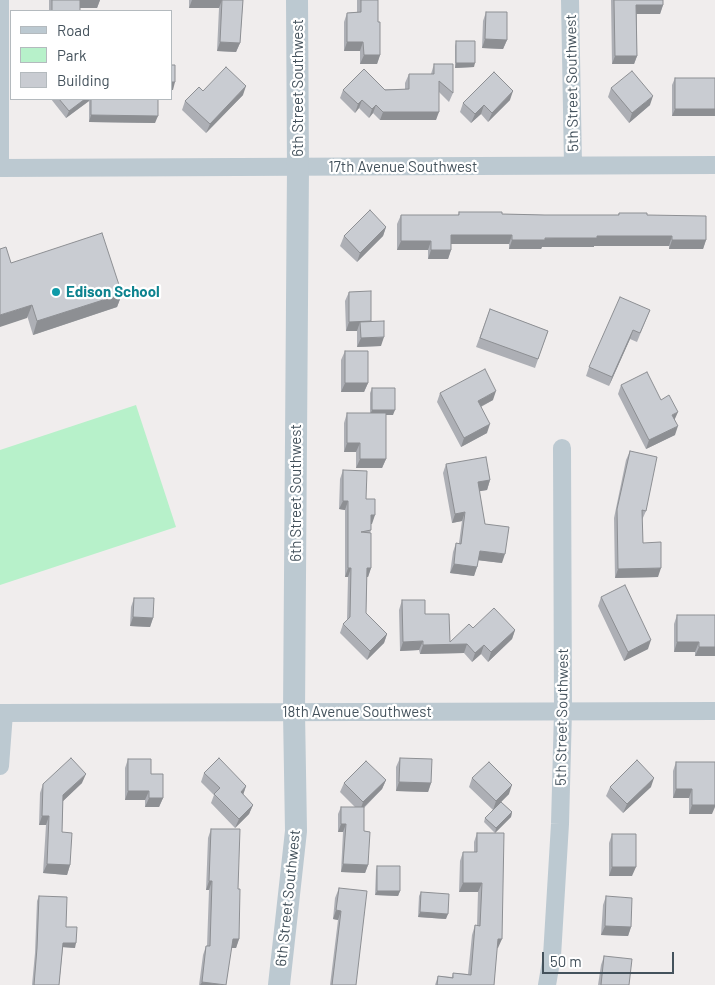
<!DOCTYPE html>
<style>
body{margin:0}
#map{position:relative;width:715px;height:985px;overflow:hidden;background:#f0eded;font-family:Barlow,sans-serif}
canvas{display:block}
.legend{position:absolute;left:10px;top:10px;width:162px;height:90px;box-sizing:border-box;background:#fff;border:1px solid #b4babe;margin:0;padding:6px 9px;list-style:none;font-size:15px;color:#44525c}
.legend li{display:flex;align-items:center;gap:10px;height:25px}
.legend b{width:25px;border:1px solid #b4babe}
.scale{position:absolute;left:542px;top:952px;width:132px;height:22px;box-sizing:border-box;border:2px solid #44525c;border-top:0;padding-left:6px;font-size:15px;line-height:18px;white-space:nowrap;color:#44525c;-webkit-text-stroke:4px #fff;paint-order:stroke}
</style>
<div id="map">
<canvas width="715" height="985"></canvas>
<ul class="legend">
<li><b style="height:6px;background:#bcc9d1"></b>Road</li>
<li><b style="height:14px;background:#b7f1ca"></b>Park</li>
<li><b style="height:14px;background:#c9ccd2"></b>Building</li>
</ul>
<div class="scale">50 m</div>
</div>
<script>
const c = document.querySelector('canvas').getContext('2d');
c.lineJoin = 'round';
function fill(path, color) { c.fillStyle = color; c.fill(path, 'evenodd'); }
const poly = rows => new Path2D(rows.map(r => 'M' + r).join(''));
function strokePath(path, color, width, dash) { c.strokeStyle = color; c.lineWidth = width; c.lineCap = dash ? 'butt' : 'round'; c.setLineDash(dash || []); c.stroke(path); }
function label(font, color, halo, rows, align = 'center') {
  c.font = font + ' Barlow,sans-serif'; c.lineWidth = 4.5; c.setLineDash([]); c.textBaseline = 'middle'; c.strokeStyle = halo; c.fillStyle = color; for (const [text, x, y, turn = 0] of rows) {
    c.save(); c.translate(x, y); c.rotate((+turn || 0) * Math.PI / 180); c.textAlign = isNaN(turn) ? turn : align; if (halo) c.strokeText(text, 0, 0); c.fillText(text, 0, 0); c.restore();
  }
}
fill(poly([
 [136,405,176,527,0,585,0,450]
]), '#b7f1ca');
strokePath(poly([
 [0,0,0,168],
 [570,0,573,165],
 [0,168,715,165],
 [0,713,715,711],
 [0,766,4,713],
 [547,985,552,956,560,824,563,711,562,448]
]), '#bcc9d1', 18);
strokePath(poly([
 [279,985,296,831,294,712,298,167,297,0]
]), '#bcc9d1', 22);
fill(poly([
 [49,0,100,0,97,8,80,8,80,11,49,11],
 [189,0,243,0,240,43,236,52,217,51,219,8,189,8],
 [357,0,378,0,378,22,380,55,377,64,360,64,360,51,344,51,344,22,347,13,357,12],
 [611,0,663,0,663,5,660,14,637,14,637,56,634,64,612,64],
 [486,12,507,40,503,49,482,48,483,21],
 [456,41,474,67,455,68,455,46],
 [434,64,453,93,449,102,439,92,436,120,380,120,373,113,369,118,359,108,355,113,340,98,343,90,405,89,405,83,409,74,431,74],
 [675,78,715,116,672,116,672,85],
 [611,88,650,105,629,123,608,97],
 [203,91,243,95,206,133,182,110,185,101],
 [51,99,158,99,155,123,89,122,89,101,66,118],
 [510,100,488,122,481,114,471,123,460,112,463,103],
 [459,212,502,214,545,215,618,215,619,213,647,215,706,240,703,249,669,249,669,246,594,246,594,247,542,247,541,249,509,249,509,244,451,244,451,250,448,259,428,259,428,250,397,250,397,224,401,215,458,215],
 [386,227,383,236,357,262,340,246,344,236],
 [11,263,122,294,117,307,33,335],
 [349,292,371,322,381,346,357,347,357,331,346,331,345,301],
 [490,309,548,331,535,368,476,347],
 [650,310,637,342,630,339,609,386,586,376,589,367],
 [345,351,368,383,364,392,341,392,341,360],
 [621,385,661,400,675,419,675,435,646,449,618,394],
 [372,388,393,415,386,415,386,459,382,468,356,468,356,452,344,452,344,423,347,413,370,413,370,393],
 [440,393,493,400,481,407,487,433,461,447,437,402],
 [630,451,646,511,642,520,643,543,658,577,615,578,614,518,626,460],
 [446,464,490,480,487,490,479,491,485,524,502,563,478,560,477,567,474,576,450,573,453,552,456,543,459,543,462,521,452,523,443,473],
 [343,470,366,499,372,524,371,524,371,530,370,533,371,568,368,577,367,577,366,613,387,634,384,643,367,660,340,633,343,624,347,620,348,577,345,577,345,510,339,509,340,479],
 [601,597,648,649,624,661,598,606],
 [134,598,153,618,150,627,130,626,131,607],
 [402,600,425,614,450,642,473,628,515,630,512,639,488,662,481,654,472,662,464,653,420,654,419,650,400,651,399,610],
 [677,615,715,656,695,656,695,652,674,652,674,624],
 [400,758,431,783,428,792,396,791,396,767],
 [128,759,151,774,163,798,159,807,145,807,145,800,125,800,125,768],
 [676,762,712,814,689,814,689,798,673,798,673,771],
 [204,773,246,786,243,795,253,805,249,814,235,828,211,803,214,795,201,782],
 [472,778,509,794,501,802,512,812,511,817,495,833,498,948,497,948,494,985,435,985,438,976,452,977,453,973,468,974,472,935,475,925,477,926,478,892,459,892,460,861,463,852,474,852,474,842,477,833,495,833,484,822,485,818,493,810,469,787],
 [386,780,382,789,364,808,364,831,368,865,365,873,341,872,343,832,338,832,338,814,341,807,355,807,340,792,344,783],
 [82,783,63,801,62,832,70,865,67,875,43,873,46,825,39,825,40,793,43,784],
 [610,787,651,787,623,813,606,796],
 [211,829,238,889,239,939,236,948,231,948,226,985,199,985,203,955,206,946,207,946,209,890,206,890,208,838],
 [612,834,632,876,609,876,609,843],
 [377,866,400,891,398,896,375,895,376,870],
 [339,888,356,985,330,985,338,920,333,919,335,898],
 [421,892,446,919,418,917,419,896],
 [39,896,66,927,75,948,63,947,59,985,32,985,35,953,37,901],
 [606,896,631,927,628,936,601,935,603,905],
 [604,956,629,985,598,985,601,965]
]), '#adafb5');
fill(poly([
 [80,0,100,0,97,8,77,8],
 [192,0,222,0,219,8,189,8],
 [636,5,663,5,660,14,633,14],
 [485,39,507,40,503,49,482,48],
 [220,42,240,43,236,52,217,51],
 [347,42,363,42,360,51,344,51],
 [364,55,380,55,377,64,360,64],
 [615,56,637,56,634,64,612,64],
 [456,63,475,63,474,67,455,68],
 [171,82,175,82,173,90,171,90],
 [246,86,243,95,206,133,210,124],
 [513,91,510,100,488,122,492,113],
 [653,96,650,105,629,123,632,113],
 [85,99,90,99,89,101,66,118,69,111],
 [362,100,359,108,355,113,358,104],
 [376,105,373,113,369,118,372,109],
 [484,105,481,114,471,123,475,114],
 [675,109,715,109,715,116,672,116],
 [383,112,439,112,436,120,380,120],
 [91,115,158,116,155,123,89,122],
 [386,227,383,236,357,262,360,253],
 [451,235,512,235,509,244,448,244],
 [597,236,672,236,669,246,594,246,594,247,542,247,541,249,509,249,512,240],
 [672,240,706,240,703,249,669,249],
 [401,241,431,241,428,250,397,250],
 [431,250,451,250,448,259,428,259],
 [122,294,117,307,33,335,37,321],
 [32,305,27,318,0,327,0,315],
 [371,321,360,322,357,331,346,331,349,322],
 [633,330,630,339,609,386,612,377],
 [384,337,381,346,357,347,361,338],
 [345,383,368,383,364,392,341,392],
 [496,391,493,400,474,410,478,401],
 [372,410,395,410,393,415,370,415],
 [678,412,674,421,672,415],
 [490,424,487,433,461,447,464,438],
 [678,426,675,435,646,449,649,440],
 [347,443,360,443,356,452,344,452],
 [360,459,386,459,382,468,356,468],
 [490,480,487,490,475,492,478,482],
 [343,501,348,501,345,510,339,509],
 [465,512,462,521,452,523,455,514],
 [371,515,375,515,372,524,368,524],
 [480,551,505,554,502,563,476,560],
 [454,564,477,567,474,576,450,573],
 [348,568,351,568,348,577,345,577],
 [367,568,371,568,368,577,364,577],
 [661,568,658,577,615,578,618,569],
 [133,617,153,618,150,627,130,626],
 [515,630,512,639,488,662,491,652],
 [387,634,384,643,367,660,370,651],
 [651,640,648,649,624,661,628,652],
 [423,641,419,650,400,651,403,642],
 [677,642,699,642,695,652,674,652],
 [467,644,464,653,420,654,423,645],
 [484,645,481,654,472,662,475,653],
 [699,647,715,647,715,656,695,656],
 [86,774,82,783,60,804,63,795],
 [654,778,651,787,623,813,627,804],
 [386,780,382,789,360,811,363,802],
 [399,782,431,783,428,792,396,791],
 [512,785,509,794,493,810,496,801],
 [246,786,243,795,241,792],
 [676,789,692,789,689,798,673,798],
 [128,791,149,791,145,800,125,800],
 [149,798,163,798,159,807,145,807],
 [253,805,249,814,235,828,239,819],
 [692,805,715,805,715,807,712,814,689,814],
 [512,812,511,817,495,833,496,828],
 [42,816,49,816,46,825,39,825],
 [341,824,346,824,343,832,338,832],
 [47,864,70,865,67,875,43,873],
 [343,864,368,865,365,873,341,872],
 [612,867,636,867,632,876,609,876],
 [209,881,212,881,209,890,206,890],
 [463,883,482,883,478,892,459,892],
 [377,891,400,891,398,896,375,895],
 [336,910,341,911,338,920,333,919],
 [420,912,448,914,446,919,418,917],
 [605,926,631,927,628,936,601,935],
 [233,939,239,939,236,948,229,948],
 [498,939,502,939,498,948,495,948],
 [63,943,76,943,75,948,61,947],
 [202,982,225,985,200,985]
]), '#8d8f93');
const building = poly([
 [52,0,80,0,80,11,52,11,52,0],
 [222,0,243,0,240,43,220,42,222,0],
 [361,0,378,0,378,22,380,22,380,55,364,55,363,42,347,42,347,13,361,12,361,0],
 [614,0,663,0,663,5,636,5,637,56,615,56,614,0],
 [486,12,507,12,507,40,485,39,486,12],
 [456,41,475,41,475,63,456,63,456,41],
 [434,64,453,64,453,93,439,81,439,112,383,112,376,105,372,109,362,100,358,104,343,90,364,69,385,90,409,89,409,74,434,74,434,64],
 [171,65,175,65,175,82,171,82,171,65],
 [226,67,246,86,210,124,185,101,199,87,203,91,226,67],
 [632,71,653,96,632,113,611,88,632,71],
 [494,72,513,91,492,113,484,105,475,114,463,103,494,72],
 [675,78,715,78,715,109,675,109,675,78],
 [59,99,85,99,69,111,59,99],
 [91,99,158,99,158,116,91,115,91,99],
 [370,210,386,227,360,253,344,236,370,210],
 [459,212,502,212,502,214,545,215,619,215,619,213,647,213,647,215,706,216,706,240,672,240,672,236,597,236,597,238,545,238,545,240,512,240,512,235,451,235,451,250,431,250,431,241,401,241,401,215,459,215,459,212],
 [102,233,122,294,37,321,32,305,0,315,0,249,6,247,11,263,102,233],
 [371,291,371,321,349,322,349,292,371,291],
 [620,297,650,310,640,333,633,330,612,377,589,367,620,297],
 [490,309,548,331,538,359,480,338,490,309],
 [384,321,384,337,361,338,360,322,384,321],
 [345,351,368,351,368,383,345,383,345,351],
 [485,369,496,391,478,401,490,424,464,438,440,393,485,369],
 [647,372,661,400,669,395,678,412,672,415,678,426,649,440,621,385,647,372],
 [372,388,395,388,395,410,372,410,372,388],
 [347,413,386,413,386,459,360,459,360,443,347,443,347,413],
 [630,451,657,457,646,511,642,510,643,543,661,542,661,568,618,569,617,509,630,451],
 [486,457,490,480,478,482,485,524,509,527,505,554,480,551,477,567,454,564,456,543,461,544,465,512,455,514,446,464,486,457],
 [343,470,367,471,366,499,375,499,375,515,371,515,371,530,361,532,371,533,371,568,367,568,366,613,387,634,370,651,343,624,350,617,351,568,348,568,348,501,343,501,343,470],
 [625,585,651,640,628,652,601,597,625,585],
 [134,598,154,598,153,618,133,617,134,598],
 [402,600,425,600,425,614,449,614,450,642,469,624,473,628,494,608,515,630,491,652,484,645,475,653,467,644,423,645,423,641,403,642,402,600],
 [677,615,715,615,715,647,699,647,699,642,677,642,677,615],
 [71,758,86,774,63,795,62,832,72,833,70,865,47,864,49,816,42,816,43,784,71,758],
 [219,758,246,786,241,792,253,805,239,819,214,794,220,788,204,773,219,758],
 [400,758,432,759,431,783,399,782,400,758],
 [128,759,151,759,151,774,163,774,163,798,149,798,149,791,128,791,128,759],
 [637,760,654,778,627,804,610,787,637,760],
 [366,761,386,780,363,802,344,783,366,761],
 [489,762,512,785,496,801,472,778,489,762],
 [676,762,715,762,715,805,692,805,692,789,676,789,676,762],
 [501,802,512,812,496,828,485,818,501,802],
 [341,807,364,807,364,831,370,832,368,865,343,864,346,824,341,824,341,807],
 [211,829,240,829,238,889,240,889,239,939,233,939,226,985,202,982,206,946,210,946,212,881,209,881,211,829],
 [477,833,504,833,502,939,498,939,494,985,437,985,438,976,453,978,453,973,471,975,475,925,480,926,482,883,463,883,463,852,477,852,477,833],
 [612,834,636,834,636,867,612,867,612,834],
 [377,866,400,866,400,891,377,891,377,866],
 [339,888,367,891,356,985,332,985,341,911,336,910,339,888],
 [421,892,449,894,448,914,420,912,421,892],
 [39,896,67,897,66,927,77,927,76,943,63,943,59,985,34,985,37,948,39,896],
 [606,896,632,898,631,927,605,926,606,896],
 [604,956,632,959,629,985,601,985,604,956]
]);
fill(building, '#c9ccd2');
strokePath(building, '#8d8f93', 1);
for (const [x, y, r, color] of [
 [56,292,5,"#0f9aa8"]
]) { const dot = new Path2D(); dot.arc(x, y, r, 0, 2 * Math.PI); c.fillStyle = color; c.fill(dot); strokePath(dot, '#fff', 2); }
label('15px', '#44525c', '#fff', [
 ["5th Street Southwest",572,83,-91],
 ["6th Street Southwest",298,88,-90],
 ["17th Avenue Southwest",403,167],
 ["6th Street Southwest",296,493,-90],
 ["18th Avenue Southwest",357,712],
 ["5th Street Southwest",562,717,-89],
 ["6th Street Southwest",288,898,-84]
]);
label('bold 15px', '#0d838f', '#fff', [
 ["Edison School",66,292]
], 'left');
</script>
